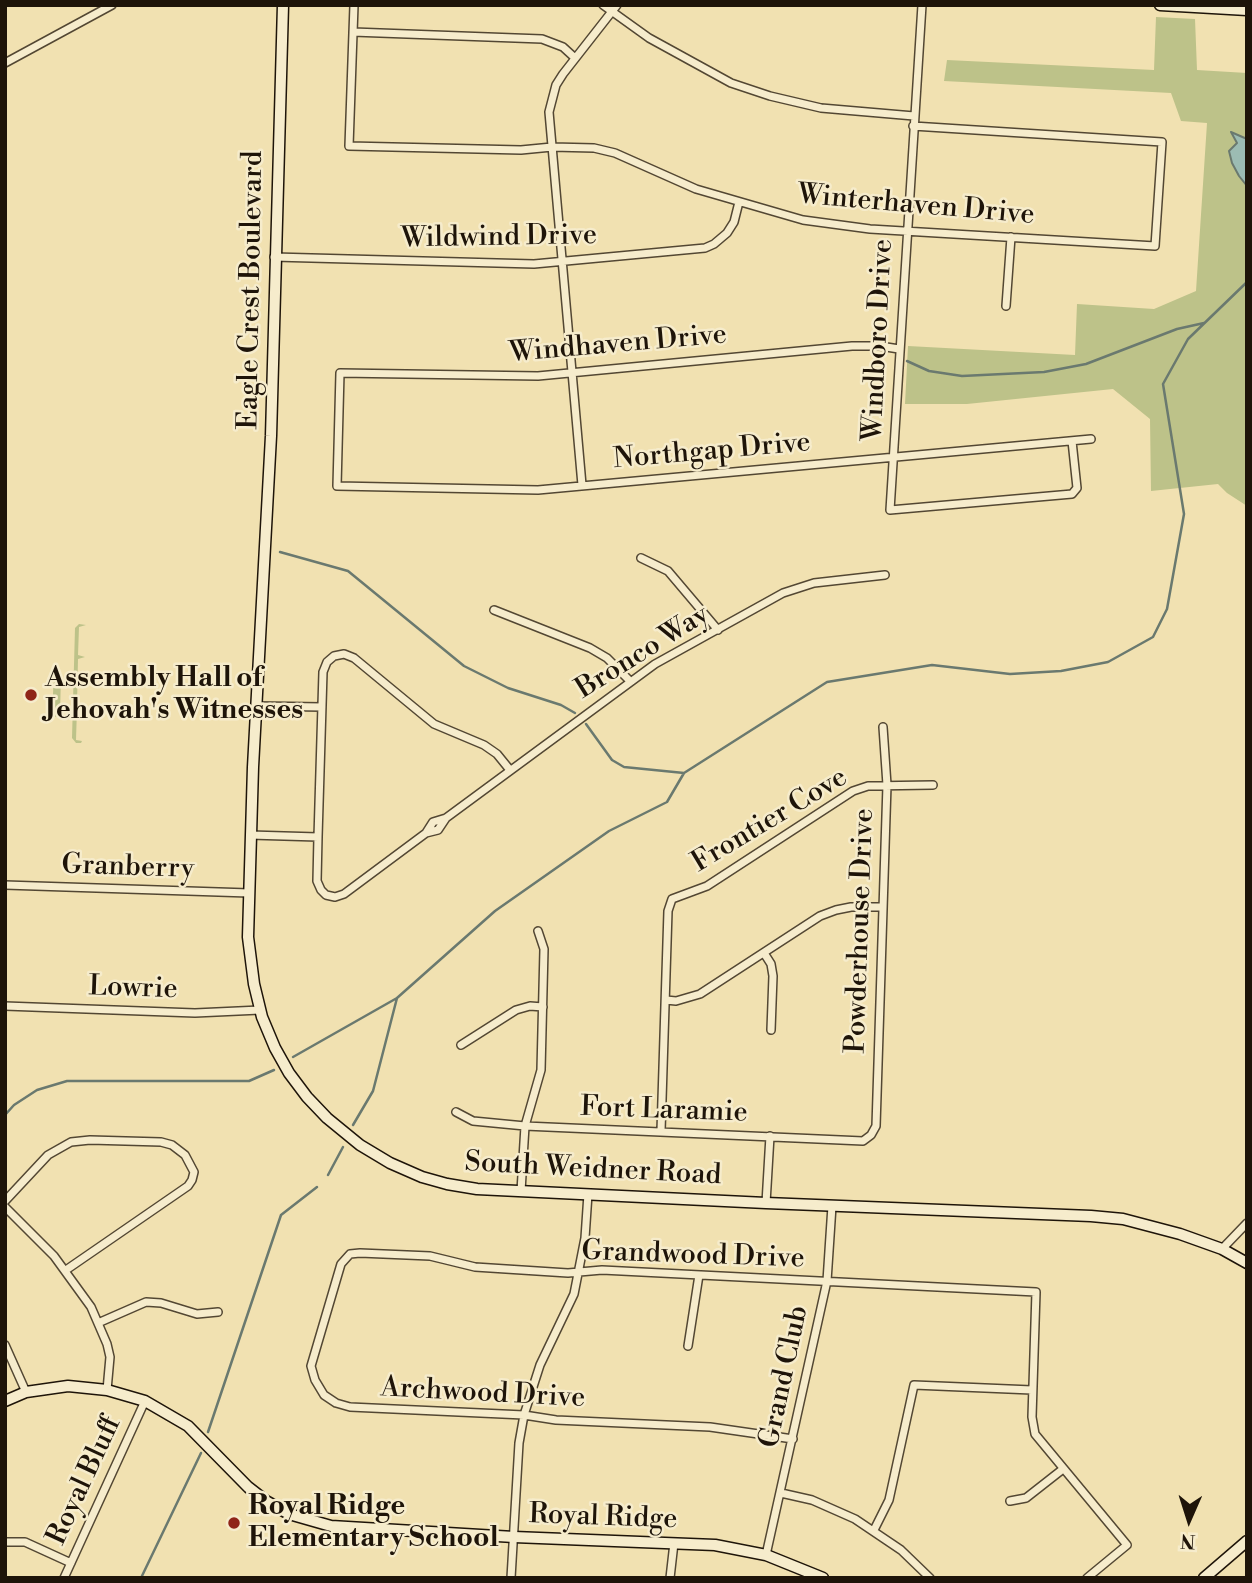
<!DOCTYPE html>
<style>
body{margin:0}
#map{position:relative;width:1252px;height:1583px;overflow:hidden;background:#f1e1b1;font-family:"Libre Bodoni",serif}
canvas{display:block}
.frame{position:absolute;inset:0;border:7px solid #1e1409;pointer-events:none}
.north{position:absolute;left:1154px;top:1485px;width:70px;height:70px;-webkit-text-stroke:5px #f6eccc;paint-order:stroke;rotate:183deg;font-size:19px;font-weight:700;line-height:28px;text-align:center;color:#1e1409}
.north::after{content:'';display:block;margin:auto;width:24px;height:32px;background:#1e1409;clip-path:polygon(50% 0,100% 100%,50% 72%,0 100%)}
</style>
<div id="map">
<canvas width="1252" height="1583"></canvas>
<div class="frame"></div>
<div class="north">N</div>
</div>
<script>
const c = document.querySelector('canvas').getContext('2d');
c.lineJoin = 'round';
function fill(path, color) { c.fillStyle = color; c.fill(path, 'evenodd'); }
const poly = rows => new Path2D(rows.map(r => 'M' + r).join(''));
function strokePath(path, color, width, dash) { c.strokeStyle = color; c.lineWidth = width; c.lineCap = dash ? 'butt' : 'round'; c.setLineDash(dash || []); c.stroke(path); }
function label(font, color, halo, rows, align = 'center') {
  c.font = font + ' "Libre Bodoni",serif'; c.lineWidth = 5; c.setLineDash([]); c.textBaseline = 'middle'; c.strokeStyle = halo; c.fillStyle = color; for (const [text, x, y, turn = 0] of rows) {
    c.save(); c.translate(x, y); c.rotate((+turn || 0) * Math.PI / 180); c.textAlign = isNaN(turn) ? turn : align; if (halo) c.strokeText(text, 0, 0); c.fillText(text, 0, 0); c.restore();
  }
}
fill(poly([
 [1156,17,1195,19,1197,70,1247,73,1247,506,1227,493,1218,484,1151,491,1150,419,1113,389,967,404,905,404,908,346,1075,355,1077,304,1154,309,1196,291,1207,123,1181,121,1171,93,944,81,947,60,1154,70],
 [79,624,86,625,79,627,78,655,85,657,78,659,77,704,83,706,77,708,76,740,82,741,81,743,76,743,72,738,75,628],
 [58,671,61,674,60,715,56,717,52,714,54,674]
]), '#bdc289');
const water = poly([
 [1231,132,1247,139,1247,186,1239,176,1232,163,1229,151,1237,143,1231,132]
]);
fill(water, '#9cbcb3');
strokePath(water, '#6a796f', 2);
strokePath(poly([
 [907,361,929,371,962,376,1044,372,1086,364,1177,329,1204,323],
 [280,552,348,571,464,666,508,688,561,705,575,713],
 [586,724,612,760,624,767,684,773],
 [293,1057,397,998,495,911,609,831,667,802,684,773,827,682,932,665,1010,674,1061,671,1108,662,1153,637,1167,609,1184,514,1163,384,1188,339,1247,282],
 [5,1115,14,1105,37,1090,67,1081,249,1081,274,1070],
 [353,1125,373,1091,397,998],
 [328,1175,343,1147],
 [208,1432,281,1215,317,1187],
 [141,1578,201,1453]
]), '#6a796f', 2.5);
const street = poly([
 [354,5,349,146,521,150,552,147,594,148,615,153,696,189,803,220,870,229,1155,246,1162,142,913,126],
 [603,5,649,38,731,83,770,96,821,108,914,116],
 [922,5,890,510,1072,494,1077,488,1072,441],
 [353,32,542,39,563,47,575,58],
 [5,63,112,5],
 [274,257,534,264,705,248,714,244,727,233,734,222,739,202],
 [1006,306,1011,237],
 [899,349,880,346,852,346,538,376,340,373,337,486,538,490,1091,439],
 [582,485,549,112,556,85,563,74,617,5],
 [641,558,668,571,718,630],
 [494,610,590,648,607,658,630,681],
 [257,706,322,707],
 [446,818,438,830,426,833,344,894,335,897,326,895,321,890,317,881,318,837,323,672,327,662,334,656,344,654,354,658,434,724,484,745,497,754,510,770],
 [426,833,433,822,446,818,655,664,783,593,814,583,885,575],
 [250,835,318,837],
 [5,885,249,893],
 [764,953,771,964,773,976,771,1030],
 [666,1000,676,1001,700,994,820,916,836,910,851,907,882,907],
 [5,1006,195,1013,260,1010],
 [461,1045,516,1010,530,1006,543,1007],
 [456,1112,473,1121,525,1126,863,1141,871,1135,876,1126,887,785,883,727],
 [661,1131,668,911,672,899,707,886,853,791,868,786,933,785],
 [521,1191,525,1126,541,1070,544,949,538,931],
 [5,1201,48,1155,71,1142,90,1140,161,1142,172,1145,185,1155,194,1172,192,1180,188,1186,66,1270],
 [766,1203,770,1136],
 [5,1207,54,1256,91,1307,107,1344,110,1357,107,1390],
 [1222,1249,1247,1223],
 [98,1323,146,1302,161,1303,197,1314,218,1312],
 [5,1345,26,1392],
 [688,1346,699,1275],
 [793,1439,710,1427,556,1420,524,1415,350,1407,336,1403,324,1395,315,1380,311,1366,341,1264,350,1254,360,1253,430,1256,475,1267,568,1273,602,1270,1036,1292,1032,1417,1035,1434,1127,1545,1087,1578],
 [781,1493,812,1500,855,1519,901,1550,930,1578],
 [1010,1501,1026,1498,1063,1469],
 [874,1530,889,1500,914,1385,1032,1390],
 [5,1542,25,1542,71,1563],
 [766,1555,827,1281,832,1206],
 [64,1578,145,1401],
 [511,1578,519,1443,524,1415,540,1365,574,1294,585,1238,588,1194],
 [670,1578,674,1543]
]);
const secondary = poly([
 [283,5,271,436,253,767,248,937,254,984,262,1017,275,1048,289,1073,307,1097,327,1118,360,1145,390,1163,422,1177,447,1184,477,1189,766,1203,1091,1216,1123,1219,1180,1234,1222,1249,1247,1263],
 [1160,5,1247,10],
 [5,1401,26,1392,68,1386,107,1390,145,1401,188,1426,248,1487,266,1501,289,1514,331,1526,514,1537,715,1545,766,1555,823,1578],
 [1204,1578,1247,1541]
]);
strokePath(street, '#534733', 10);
strokePath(secondary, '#1e1409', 13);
strokePath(street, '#f6eccc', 7);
strokePath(secondary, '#f6eccc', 10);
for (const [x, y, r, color] of [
 [31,695,7,"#8f2418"],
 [234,1523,7,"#8f2418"]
]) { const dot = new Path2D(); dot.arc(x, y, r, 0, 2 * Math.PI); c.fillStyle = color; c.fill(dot); strokePath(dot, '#f6eccc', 2.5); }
label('28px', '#1e1409', '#f6eccc', [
 ["Winterhaven Drive",916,206,5],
 ["Wildwind Drive",499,238,-1],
 ["Eagle Crest Boulevard",252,290,-89],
 ["Windboro Drive",879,340,-87],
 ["Windhaven Drive",618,345,-5],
 ["Northgap Drive",712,452,-5],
 ["Bronco Way",643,653,-32],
 ["Frontier Cove",770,821,-31],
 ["Granberry",128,868,2],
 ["Powderhouse Drive",861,931,-88],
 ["Lowrie",133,989,2],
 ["Fort Laramie",664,1111,2],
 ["South Weidner Road",593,1170,3],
 ["Grandwood Drive",693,1256,2],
 ["Grand Club",785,1377,-78],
 ["Archwood Drive",483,1394,3],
 ["Royal Bluff",85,1481,-65],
 ["Royal Ridge",603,1518,2]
]);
label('bold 28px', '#1e1409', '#f6eccc', [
 ["Assembly Hall of",45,679],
 ["Jehovah's Witnesses",45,711],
 ["Royal Ridge",248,1507],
 ["Elementary School",248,1539]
], 'left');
</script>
